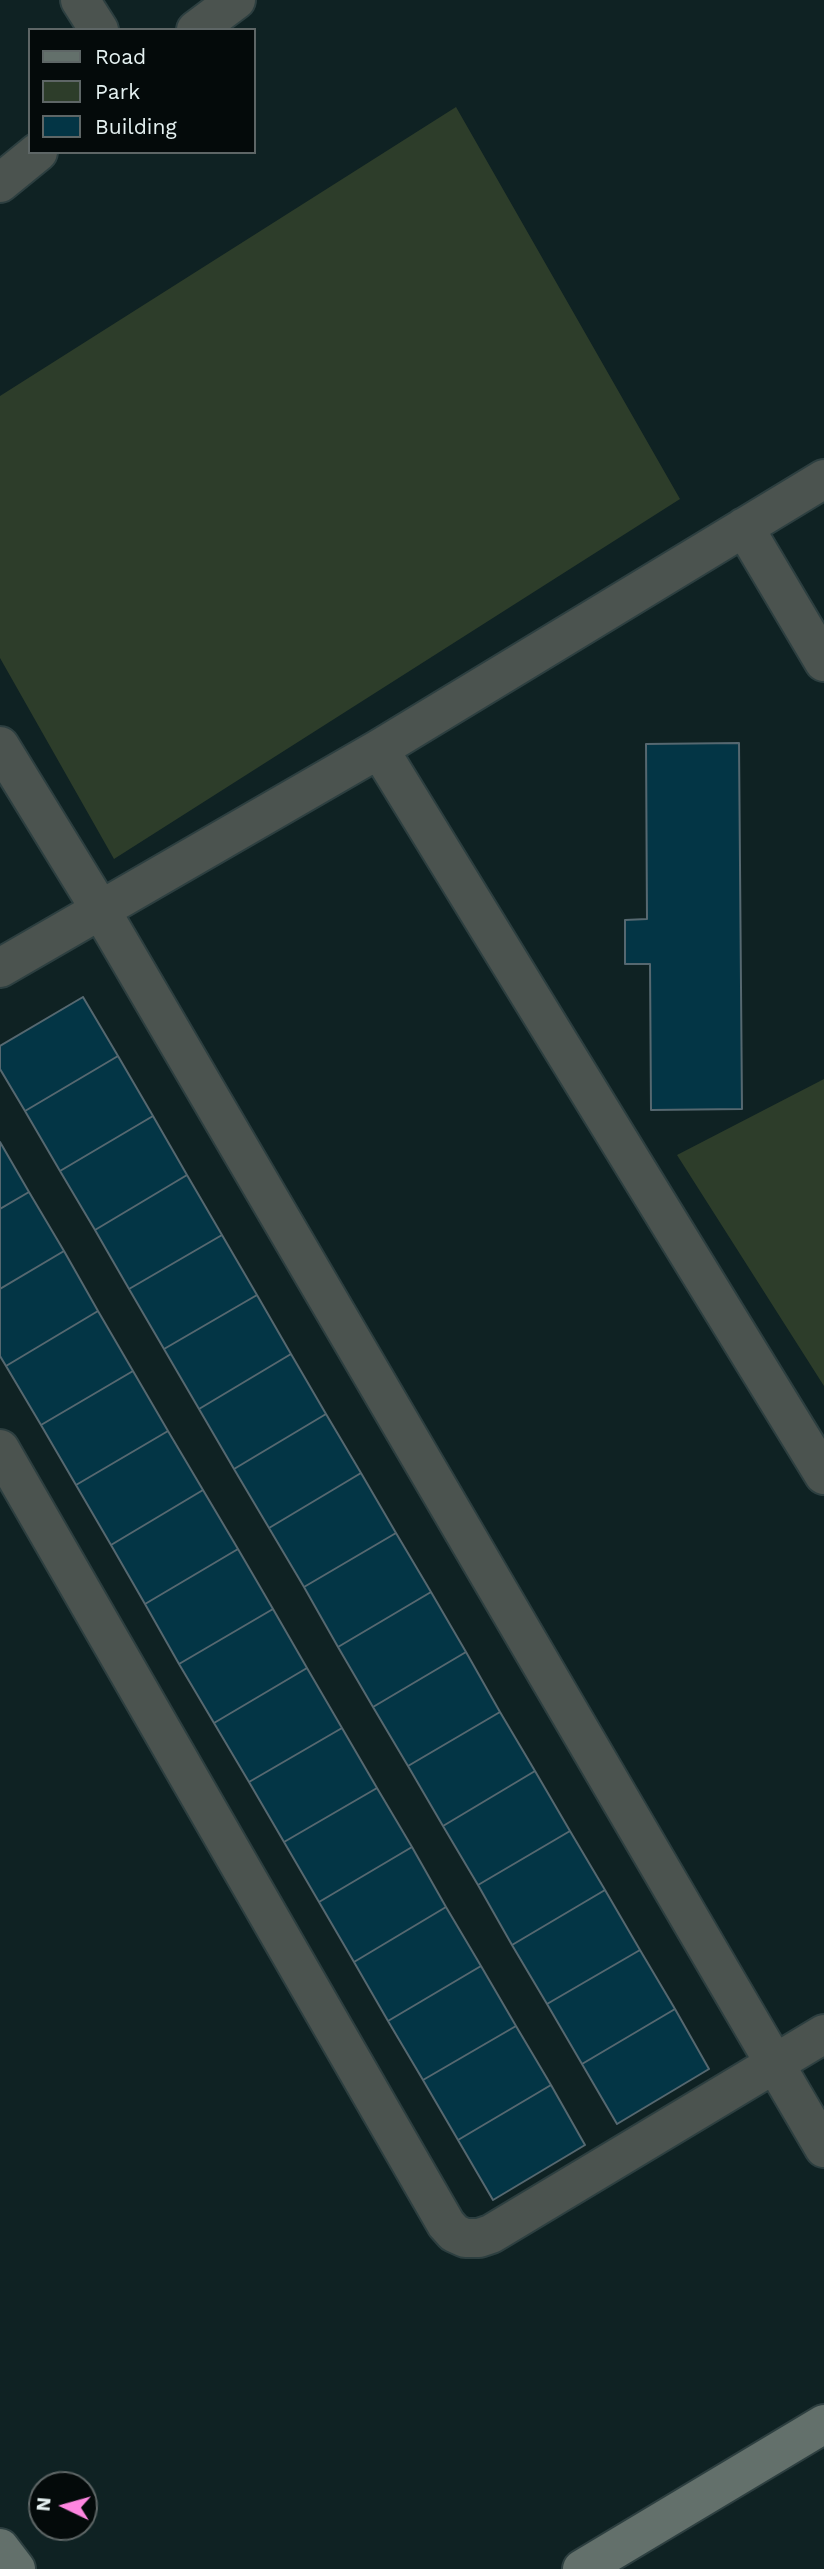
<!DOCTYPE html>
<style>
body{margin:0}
#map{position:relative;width:824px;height:2569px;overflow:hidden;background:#0f2223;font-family:"Work Sans",sans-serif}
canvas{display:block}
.legend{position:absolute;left:28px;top:28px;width:228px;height:126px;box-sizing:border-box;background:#040a0a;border:2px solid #5e6666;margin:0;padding:9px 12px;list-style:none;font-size:21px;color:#e5f1f1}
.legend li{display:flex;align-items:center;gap:14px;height:35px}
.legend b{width:35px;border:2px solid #5e6666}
.north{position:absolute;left:28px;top:2471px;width:70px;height:70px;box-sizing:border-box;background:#040a0a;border:2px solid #5e6666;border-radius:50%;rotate:275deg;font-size:19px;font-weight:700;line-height:28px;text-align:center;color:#e5f1f1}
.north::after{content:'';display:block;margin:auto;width:24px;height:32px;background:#fe86e0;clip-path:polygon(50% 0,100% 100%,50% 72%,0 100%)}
</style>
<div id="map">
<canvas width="824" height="2569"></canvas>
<ul class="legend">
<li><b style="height:9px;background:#63706b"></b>Road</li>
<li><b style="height:19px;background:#2d3d2a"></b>Park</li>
<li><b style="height:19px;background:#033545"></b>Building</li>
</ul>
<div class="north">N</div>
</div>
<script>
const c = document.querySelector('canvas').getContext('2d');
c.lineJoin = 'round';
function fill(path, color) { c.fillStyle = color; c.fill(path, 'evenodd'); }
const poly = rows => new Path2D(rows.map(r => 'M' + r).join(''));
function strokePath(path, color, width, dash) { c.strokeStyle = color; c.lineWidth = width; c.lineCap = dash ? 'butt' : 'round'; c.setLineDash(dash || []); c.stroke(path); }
fill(poly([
 [456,107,680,499,114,859,0,658,0,396],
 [824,1079,824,1386,677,1155]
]), '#2d3d2a');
const building = poly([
 [739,743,742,1109,651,1110,650,964,625,964,625,920,647,919,646,744,739,743],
 [83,997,118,1056,25,1111,0,1069,0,1046,83,997],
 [118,1056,153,1116,60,1171,25,1111,118,1056],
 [153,1116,187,1175,95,1230,60,1171,153,1116],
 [0,1142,29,1192,0,1209,0,1142],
 [187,1175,222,1235,129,1289,95,1230,187,1175],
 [29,1192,64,1251,0,1289,0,1209,29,1192],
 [222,1235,257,1295,164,1349,129,1289,222,1235],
 [64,1251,98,1311,6,1366,0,1356,0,1289,64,1251],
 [257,1295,291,1354,199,1409,164,1349,257,1295],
 [98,1311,133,1371,41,1425,6,1366,98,1311],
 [291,1354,326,1414,234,1469,199,1409,291,1354],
 [133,1371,168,1431,76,1485,41,1425,133,1371],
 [326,1414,361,1473,269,1528,234,1469,326,1414],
 [168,1431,203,1490,111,1545,76,1485,168,1431],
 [361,1473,396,1533,304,1587,269,1528,361,1473],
 [203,1490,238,1549,145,1604,111,1545,203,1490],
 [396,1533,431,1592,338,1647,304,1587,396,1533],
 [238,1549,273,1609,179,1664,145,1604,238,1549],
 [431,1592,466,1652,373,1707,338,1647,431,1592],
 [273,1609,307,1668,214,1723,179,1664,273,1609],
 [466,1652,500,1712,408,1766,373,1707,466,1652],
 [307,1668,342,1728,249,1782,214,1723,307,1668],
 [500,1712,535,1771,443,1826,408,1766,500,1712],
 [342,1728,377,1788,284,1842,249,1782,342,1728],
 [535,1771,570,1831,478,1885,443,1826,535,1771],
 [377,1788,412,1847,319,1902,284,1842,377,1788],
 [570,1831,605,1890,512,1945,478,1885,570,1831],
 [412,1847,446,1907,354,1962,319,1902,412,1847],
 [605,1890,640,1950,547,2004,512,1945,605,1890],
 [446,1907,481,1966,388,2021,354,1962,446,1907],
 [640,1950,675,2009,582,2064,547,2004,640,1950],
 [481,1966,516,2026,423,2080,388,2021,481,1966],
 [675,2009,709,2069,617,2124,582,2064,675,2009],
 [516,2026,551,2085,458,2140,423,2080,516,2026],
 [551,2085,585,2145,493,2200,458,2140,551,2085]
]);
fill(building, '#033545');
strokePath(building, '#566870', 2);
const street = poly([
 [80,0,99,30],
 [196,30,236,0],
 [0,183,38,152],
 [744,527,824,662],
 [0,746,100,909,824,2148],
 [379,749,824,1475],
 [0,968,379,749,824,479],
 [0,1449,446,2224,454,2233,465,2238,479,2238,491,2234,824,2034]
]);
const secondary = poly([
 [0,2548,16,2569],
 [582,2569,824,2424]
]);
strokePath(street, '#2d3f40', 42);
strokePath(secondary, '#2d3f40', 42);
strokePath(street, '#4b534f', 38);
strokePath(secondary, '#63706b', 38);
</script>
